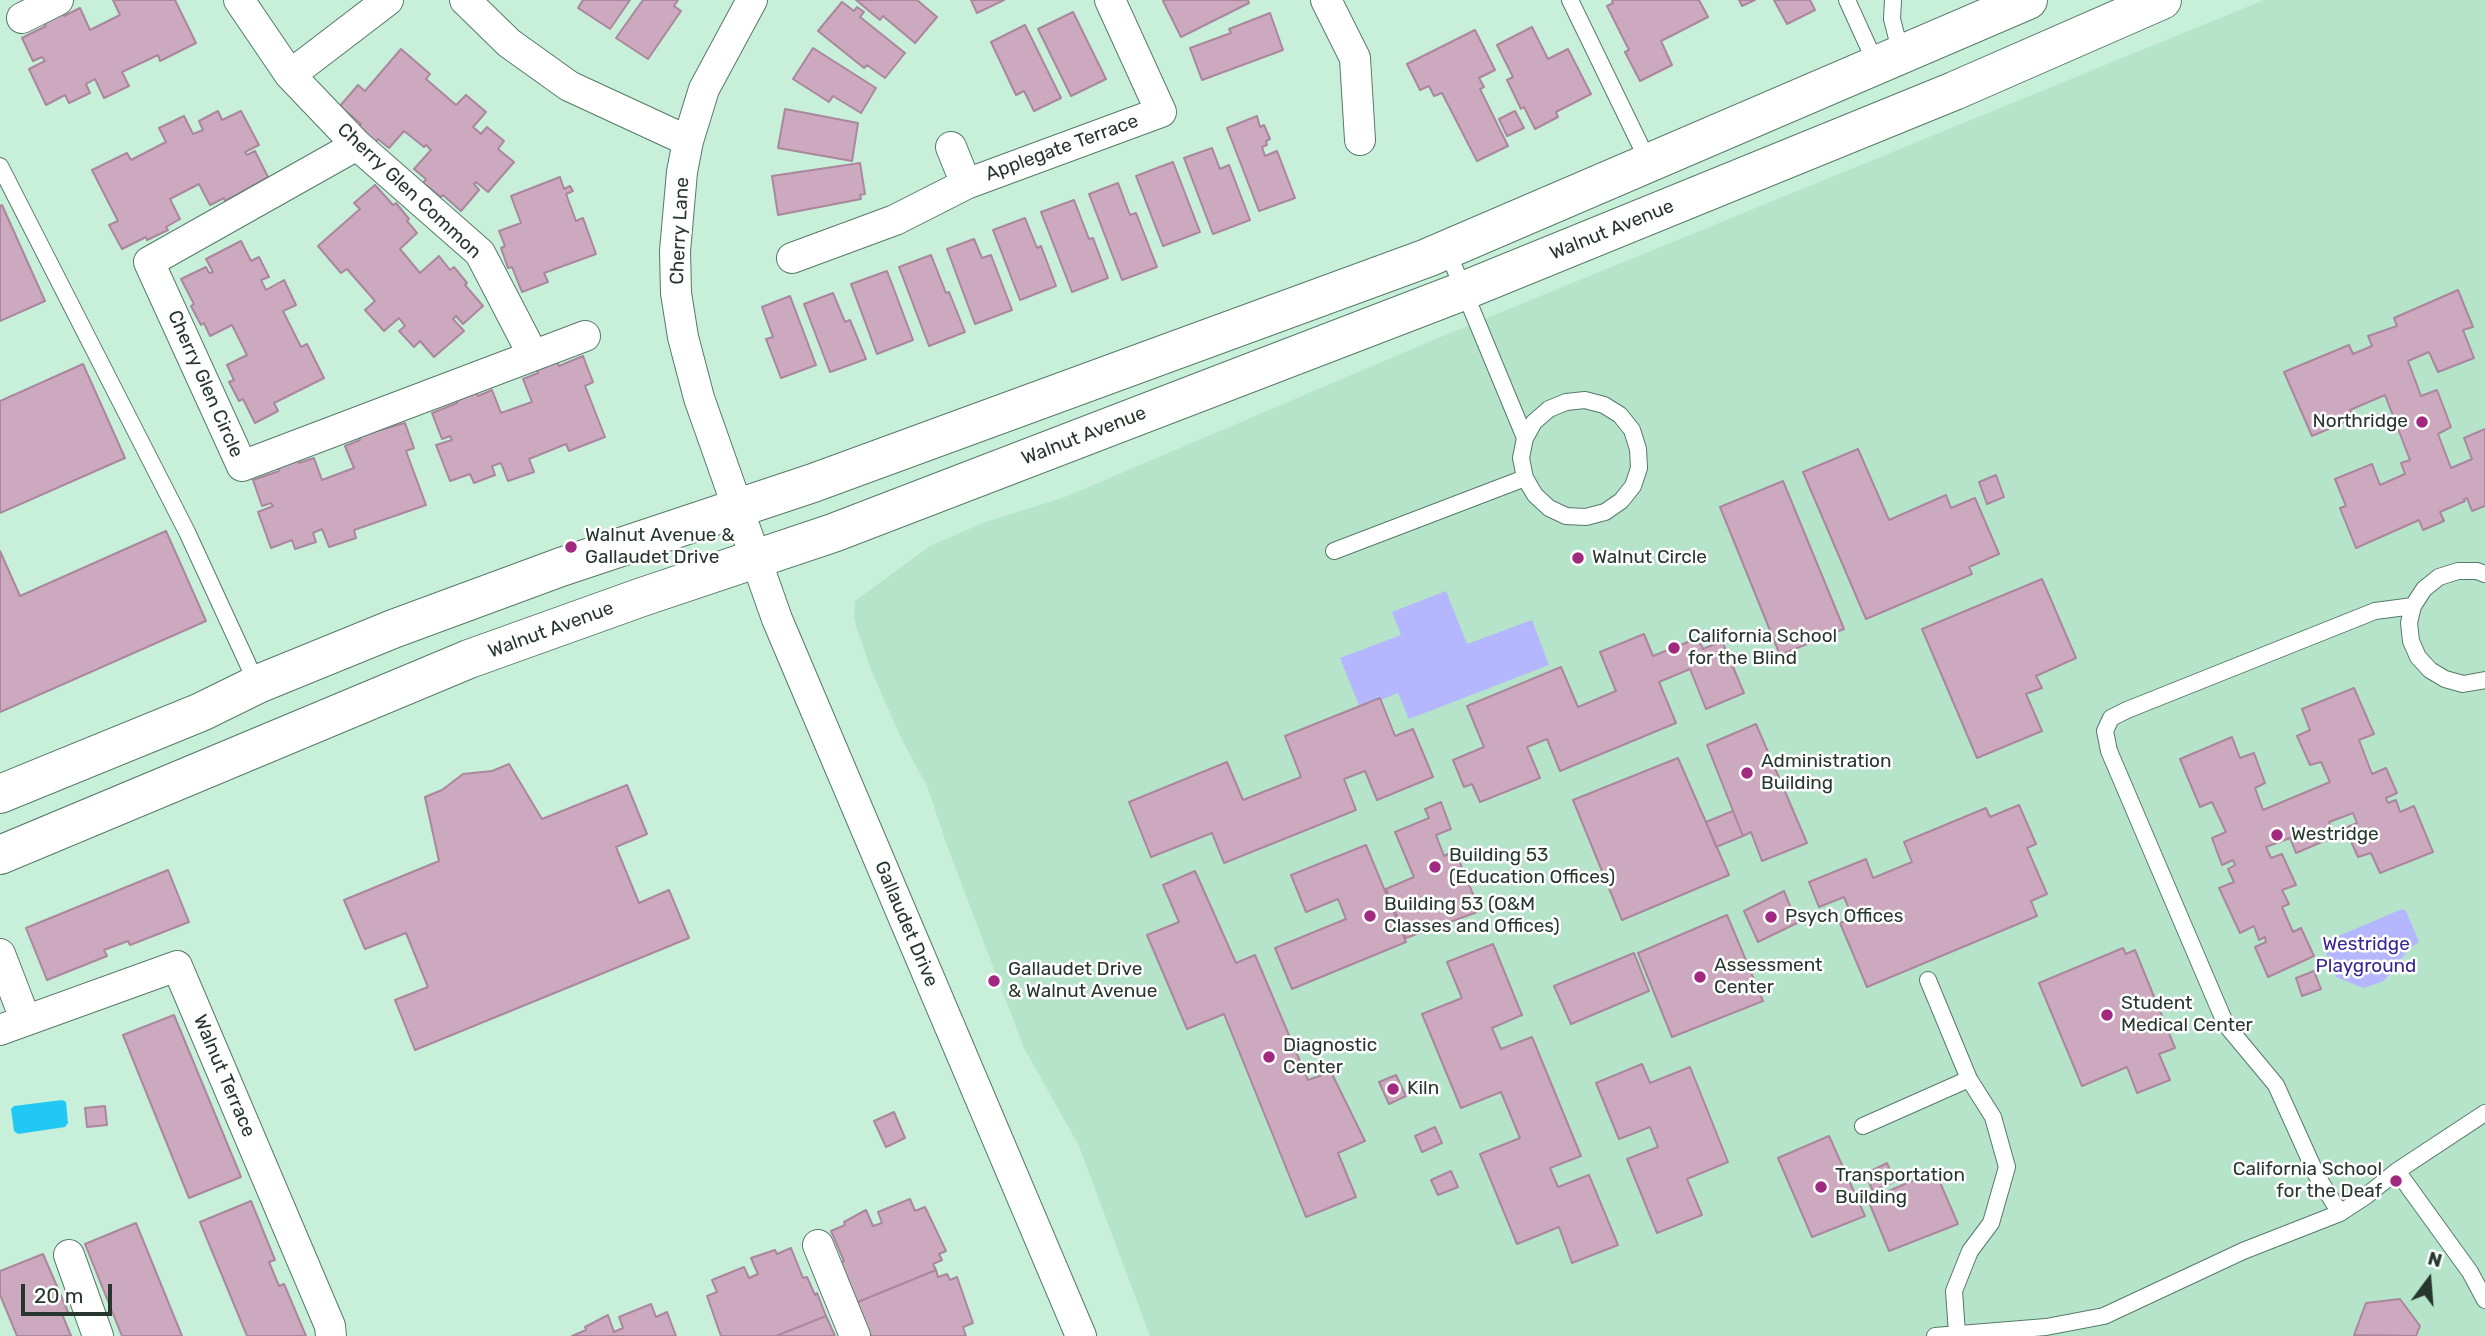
<!DOCTYPE html>
<style>
body{margin:0}
#map{position:relative;width:2485px;height:1336px;overflow:hidden;background:#c7efd9;font-family:Rubik,sans-serif}
canvas{display:block}
.north{position:absolute;left:2394px;top:1245px;width:70px;height:70px;-webkit-text-stroke:5px #fff;paint-order:stroke;rotate:16deg;font-size:19px;font-weight:700;line-height:28px;text-align:center;color:#27372e}
.north::after{content:'';display:block;margin:auto;width:24px;height:32px;background:#27372e;clip-path:polygon(50% 0,100% 100%,50% 72%,0 100%)}
.scale{position:absolute;left:21px;top:1284px;width:91px;height:32px;box-sizing:border-box;border:4px solid #27372e;border-top:0;padding-left:9px;font-size:21px;line-height:24px;white-space:nowrap;color:#27372e;-webkit-text-stroke:5px #fff;paint-order:stroke}
</style>
<div id="map">
<canvas width="2485" height="1336"></canvas>
<div class="north">N</div>
<div class="scale">20 m</div>
</div>
<script>
const c = document.querySelector('canvas').getContext('2d');
c.lineJoin = 'round';
function fill(path, color) { c.fillStyle = color; c.fill(path, 'evenodd'); }
const poly = rows => new Path2D(rows.map(r => 'M' + r).join(''));
function strokePath(path, color, width, dash) { c.strokeStyle = color; c.lineWidth = width; c.lineCap = dash ? 'butt' : 'round'; c.setLineDash(dash || []); c.stroke(path); }
function label(font, color, halo, rows, align = 'center') {
  c.font = font + ' Rubik,sans-serif'; c.lineWidth = 5; c.setLineDash([]); c.textBaseline = 'middle'; c.strokeStyle = halo; c.fillStyle = color; for (const [text, x, y, turn = 0] of rows) {
    c.save(); c.translate(x, y); c.rotate((+turn || 0) * Math.PI / 180); c.textAlign = isNaN(turn) ? turn : align; if (halo) c.strokeText(text, 0, 0); c.fillText(text, 0, 0); c.restore();
  }
}
fill(poly([
 [2264,0,2485,0,2485,1336,1150,1336,1079,1146,1024,1048,946,843,927,786,902,740,871,670,856,626,854,614,855,601,930,546,983,523,1065,497,1438,338]
]), '#b5e4cb');
fill(poly([
 [1446,591,1467,644,1532,620,1549,665,1409,719,1398,693,1360,708,1340,658,1401,635,1392,612],
 [2402,909,2406,911,2419,942,2409,949,2384,981,2363,988,2336,977,2322,943]
]), '#b4b7fd');
fill(poly([
 [62,1100,66,1102,68,1123,65,1127,18,1134,14,1131,11,1109,14,1106]
]), '#21c8f4');
const building = poly([
 [113,0,175,0,196,43,160,61,158,55,122,72,129,86,104,98,95,79,86,84,90,93,69,103,65,95,46,105,29,69,45,61,42,57,33,61,22,38,46,26,44,22,63,12,64,16,80,8,90,30,120,15,113,0],
 [583,0,630,0,610,29,578,8,583,0],
 [643,0,678,0,674,6,681,11,648,59,616,38,643,0],
 [856,0,917,0,937,17,915,43,883,16,880,20,856,0],
 [971,0,1004,0,977,13,971,0],
 [1166,0,1248,0,1249,3,1181,37,1163,1,1166,0],
 [1612,0,1699,0,1708,17,1661,41,1672,65,1640,81,1625,52,1629,50,1607,6,1613,3,1612,0],
 [1739,0,1755,0,1742,6,1739,0],
 [1774,0,1810,0,1815,10,1787,24,1774,0],
 [842,2,854,11,857,7,864,12,860,17,905,53,885,78,867,65,864,68,818,31,842,2],
 [1073,12,1106,79,1071,96,1038,29,1073,12],
 [1270,13,1283,50,1202,80,1190,48,1231,33,1229,29,1270,13],
 [1025,25,1061,98,1034,111,1024,91,1016,95,991,42,1025,25],
 [1532,27,1548,59,1568,49,1591,94,1556,112,1558,117,1535,129,1524,107,1521,109,1507,80,1513,77,1497,45,1532,27],
 [1475,30,1495,70,1479,78,1484,87,1480,89,1508,146,1477,161,1442,93,1434,96,1429,86,1420,90,1407,64,1475,30],
 [813,48,876,88,861,113,833,96,829,102,793,79,813,48],
 [401,49,430,74,426,79,456,105,466,95,486,112,473,127,481,134,487,127,504,141,498,149,514,162,488,192,476,182,474,184,479,190,461,211,443,195,441,197,423,183,426,179,414,169,431,150,426,145,424,147,404,131,389,148,378,139,376,142,358,127,361,124,340,106,358,85,365,91,401,49],
 [785,109,858,123,852,161,778,148,785,109],
 [218,111,222,120,241,111,259,145,245,152,247,155,255,151,268,177,225,201,224,198,210,205,199,184,170,199,180,219,166,227,168,230,147,240,146,237,122,249,109,225,118,221,92,170,127,153,131,160,166,142,159,128,184,116,193,134,203,130,199,121,218,111],
 [1515,111,1524,128,1507,136,1499,119,1515,111],
 [1257,116,1260,127,1264,125,1270,139,1266,141,1267,145,1262,147,1265,156,1277,151,1295,198,1259,211,1227,128,1257,116],
 [1212,148,1220,169,1229,165,1250,220,1213,234,1184,158,1212,148],
 [1173,162,1200,232,1163,246,1136,176,1173,162],
 [860,163,865,194,860,195,861,199,778,215,772,176,860,163],
 [560,177,564,189,570,186,573,191,566,194,576,221,583,218,596,254,544,273,548,282,522,292,512,267,508,268,501,248,505,246,499,231,521,223,511,196,560,177],
 [1118,183,1130,215,1136,213,1157,267,1122,280,1089,194,1118,183],
 [375,185,393,205,396,203,409,219,407,221,417,233,400,249,420,273,439,256,450,270,454,267,467,283,465,285,483,306,463,324,456,316,453,319,464,331,434,357,420,341,414,347,399,331,405,326,399,318,384,331,365,310,375,301,347,269,341,273,318,246,360,209,354,203,375,185],
 [1074,200,1089,239,1093,238,1108,278,1072,292,1041,212,1074,200],
 [2,205,45,301,0,321,0,206,2,205],
 [1025,218,1037,248,1041,246,1056,286,1020,300,993,230,1025,218],
 [974,239,982,258,991,255,1012,310,975,324,947,249,974,239],
 [241,241,251,261,259,257,269,277,261,280,266,290,284,280,296,305,283,311,301,347,307,344,324,378,274,403,278,411,255,423,243,399,239,401,229,382,234,380,227,365,247,355,232,325,210,336,204,323,201,325,191,306,194,304,181,279,206,267,209,273,213,272,206,259,241,241],
 [931,255,946,293,949,292,965,332,929,346,899,267,931,255],
 [887,271,913,340,877,354,851,284,887,271],
 [2458,290,2473,327,2463,330,2474,358,2438,372,2429,352,2408,361,2421,396,2437,390,2451,427,2438,434,2451,468,2472,459,2464,438,2485,429,2485,506,2472,511,2467,498,2464,499,2465,501,2440,512,2444,521,2423,530,2419,520,2356,548,2340,508,2346,506,2335,479,2372,464,2380,485,2405,474,2401,463,2410,460,2385,395,2350,410,2354,418,2312,436,2284,372,2349,345,2353,354,2372,346,2368,336,2397,326,2394,318,2458,290],
 [833,293,845,322,850,320,866,359,830,372,804,304,833,293],
 [790,296,816,365,781,378,766,339,773,337,762,307,790,296],
 [583,356,593,382,585,386,605,437,569,451,566,444,529,459,534,472,508,481,501,463,492,466,495,475,474,483,470,474,450,481,436,445,452,440,450,436,442,439,432,413,457,403,456,400,476,392,478,396,492,390,501,413,532,402,523,379,538,373,537,370,557,362,559,366,583,356],
 [83,364,125,458,0,513,0,401,83,364],
 [405,423,414,448,406,451,426,505,354,530,356,538,329,547,322,529,313,533,316,542,295,549,292,540,271,548,258,512,273,506,271,503,262,506,253,480,279,471,277,466,298,459,299,463,314,458,322,480,354,468,345,446,360,440,359,436,405,423],
 [1858,449,1889,520,1946,495,1951,508,1975,498,1999,554,1969,567,1972,574,1866,619,1803,472,1858,449],
 [1996,475,2004,497,1987,504,1979,482,1996,475],
 [1783,481,1844,629,1780,655,1720,507,1783,481],
 [166,531,206,621,0,712,0,551,20,596,166,531],
 [2042,579,2076,658,2036,676,2042,688,2026,694,2042,731,1977,758,1922,629,2042,579],
 [1644,634,1653,656,1698,638,1703,649,1722,641,1744,693,1706,709,1690,669,1659,682,1676,723,1560,771,1547,739,1527,747,1540,778,1480,802,1472,784,1464,787,1453,760,1484,747,1467,706,1561,667,1578,707,1616,691,1600,652,1644,634],
 [2354,688,2374,734,2359,740,2372,774,2386,768,2397,793,2386,798,2388,803,2396,800,2400,812,2414,806,2433,852,2380,873,2371,853,2358,857,2345,828,2357,823,2353,813,2329,822,2335,837,2317,844,2296,853,2290,838,2266,847,2271,858,2282,854,2296,885,2282,890,2289,904,2282,907,2293,932,2301,928,2314,956,2268,977,2255,947,2266,942,2265,937,2259,940,2254,926,2240,933,2219,888,2234,882,2228,869,2235,865,2233,860,2222,865,2212,838,2226,832,2212,802,2200,807,2180,759,2232,737,2240,758,2254,753,2265,783,2255,788,2263,810,2330,782,2321,762,2310,765,2297,736,2310,730,2302,709,2354,688],
 [1380,698,1395,736,1413,729,1433,777,1377,800,1365,771,1344,779,1356,810,1224,863,1212,833,1151,857,1129,802,1227,762,1243,800,1301,777,1285,736,1380,698],
 [1756,724,1807,843,1762,861,1751,832,1743,836,1707,745,1756,724],
 [1678,758,1729,875,1622,920,1573,800,1678,758],
 [509,764,542,819,627,785,647,834,616,847,639,903,669,890,689,938,415,1050,395,1000,428,987,406,933,365,949,344,900,439,861,425,797,442,790,463,774,492,771,509,764],
 [1441,802,1451,829,1436,835,1444,856,1455,851,1480,911,1406,938,1386,889,1414,877,1395,832,1429,818,1425,809,1441,802],
 [2019,805,2036,844,2027,848,2047,894,2031,901,2037,916,1867,987,1840,923,1853,918,1844,897,1819,907,1809,882,1866,859,1873,878,1912,862,1904,842,1986,808,1990,817,2019,805],
 [1733,811,1743,836,1716,847,1706,822,1733,811],
 [1366,845,1406,942,1292,989,1275,948,1346,919,1338,899,1306,912,1291,875,1366,845],
 [168,870,189,922,130,945,128,941,104,950,107,956,47,980,26,928,168,870],
 [1195,871,1236,963,1255,955,1308,1080,1331,1072,1365,1141,1338,1153,1356,1197,1306,1217,1224,1014,1187,1029,1147,935,1179,922,1163,885,1195,871],
 [1784,891,1797,923,1758,942,1744,911,1784,891],
 [1727,915,1763,1001,1672,1037,1638,953,1727,915],
 [1493,944,1522,1015,1492,1028,1501,1049,1532,1037,1581,1156,1550,1168,1558,1187,1589,1175,1618,1245,1572,1263,1559,1227,1517,1244,1480,1154,1520,1138,1501,1092,1461,1108,1422,1014,1462,998,1447,962,1493,944],
 [2123,948,2126,954,2135,950,2175,1048,2159,1054,2170,1080,2137,1093,2127,1067,2082,1086,2039,983,2123,948],
 [1634,953,1649,991,1571,1024,1554,986,1634,953],
 [2314,971,2321,989,2302,996,2296,978,2314,971],
 [174,1015,241,1177,189,1198,123,1035,174,1015],
 [1642,1064,1650,1083,1690,1067,1728,1162,1687,1179,1702,1215,1657,1233,1627,1159,1658,1147,1650,1127,1619,1139,1596,1083,1642,1064],
 [1396,1075,1406,1096,1389,1104,1379,1082,1396,1075],
 [105,1106,107,1125,87,1127,85,1108,105,1106],
 [894,1112,905,1138,886,1147,874,1121,894,1112],
 [1435,1127,1442,1143,1422,1152,1415,1136,1435,1127],
 [1829,1136,1865,1216,1812,1237,1778,1158,1829,1136],
 [1887,1163,1895,1181,1873,1191,1865,1174,1887,1163],
 [1451,1171,1458,1187,1438,1195,1431,1180,1451,1171],
 [1935,1171,1958,1224,1889,1251,1868,1200,1935,1171],
 [910,1199,915,1211,925,1207,946,1251,939,1254,942,1260,933,1264,936,1270,853,1304,840,1263,844,1261,831,1231,845,1225,844,1222,866,1210,873,1226,882,1223,878,1212,910,1199],
 [251,1201,275,1260,269,1262,279,1286,284,1284,306,1336,247,1336,200,1222,251,1201],
 [136,1223,182,1336,122,1336,85,1244,136,1223],
 [791,1248,803,1278,807,1277,815,1295,817,1293,826,1316,776,1336,721,1336,707,1296,717,1292,712,1280,744,1267,749,1278,758,1274,751,1258,775,1250,777,1254,791,1248],
 [43,1254,68,1312,62,1314,71,1336,17,1336,0,1295,0,1271,43,1254],
 [936,1270,938,1277,947,1274,950,1280,957,1277,973,1323,963,1327,966,1336,870,1336,853,1304,936,1270],
 [2400,1299,2420,1326,2416,1336,2354,1335,2366,1303,2400,1299],
 [651,1304,656,1317,667,1312,676,1336,572,1336,586,1330,585,1327,608,1315,614,1332,623,1328,619,1317,651,1304],
 [826,1316,835,1336,776,1336,826,1316]
]);
fill(building, '#cda9bf');
strokePath(building, '#aa879c', 2);
const lane = poly([
 [1570,0,1649,163],
 [1847,0,1877,66],
 [1893,0,1892,19,1901,54],
 [0,166,187,532,257,684],
 [1447,250,1525,438,1521,458,1525,478,1535,495,1549,508,1566,516,1586,517,1605,512,1621,501,1633,486,1639,468,1638,449,1632,430,1620,415,1604,405,1585,400,1566,402,1549,409,1534,422,1525,438],
 [1334,551,1525,478],
 [2485,574,2477,571,2458,571,2439,577,2424,589,2413,606,2409,623,2411,641,2418,657,2430,670,2445,679,2463,684,2485,680],
 [1928,980,1969,1079,1993,1117,2007,1167,1991,1223,1970,1251,1954,1291,1957,1333],
 [1863,1126,1969,1079],
 [2397,1171,2470,1272,2485,1300],
 [2340,1213,2317,1176,2276,1085,2226,1025,2109,751,2105,731,2111,718,2127,710,2375,611,2413,606],
 [1935,1336,2046,1327,2104,1316,2243,1251,2340,1213,2366,1196,2397,1171,2485,1113]
]);
const street = poly([
 [239,0,290,75,357,145,480,253,533,355],
 [465,0,509,43,569,86,688,141],
 [752,0,704,89,688,141,682,172,675,251,676,293,683,337,699,398,777,619,1081,1336],
 [1326,0,1355,58,1360,140],
 [22,18,58,0],
 [290,75,388,0],
 [357,145,149,262,242,466,585,336],
 [951,147,966,184],
 [792,258,895,220,966,184,1161,112,1110,0],
 [0,954,25,1019],
 [0,1030,177,966,330,1326,331,1336],
 [818,1245,855,1336],
 [69,1255,98,1336]
]);
const secondary = poly([
 [0,794,201,712,258,684,393,629,561,567,813,483,1427,258,2028,0],
 [0,855,469,659,642,597,833,533,1463,291,1954,91,2162,0]
]);
strokePath(lane, '#567a68', 18);
strokePath(street, '#567a68', 32);
strokePath(secondary, '#567a68', 40);
strokePath(lane, '#fff', 16);
strokePath(street, '#fff', 30);
strokePath(secondary, '#fff', 38);
for (const [x, y, r, color] of [
 [2422,422,7,"#a22980"],
 [571,547,7,"#a22980"],
 [1578,558,7,"#a22980"],
 [1674,648,7,"#a22980"],
 [1747,773,7,"#a22980"],
 [2277,835,7,"#a22980"],
 [1435,867,7,"#a22980"],
 [1370,916,7,"#a22980"],
 [1771,917,7,"#a22980"],
 [1700,977,7,"#a22980"],
 [994,981,7,"#a22980"],
 [2107,1015,7,"#a22980"],
 [1269,1057,7,"#a22980"],
 [1393,1089,7,"#a22980"],
 [2396,1181,7,"#a22980"],
 [1821,1187,7,"#a22980"]
]) { const dot = new Path2D(); dot.arc(x, y, r, 0, 2 * Math.PI); c.fillStyle = color; c.fill(dot); strokePath(dot, '#fff', 2.5); }
label('19px', '#27372e', '#fff', [
 ["Applegate Terrace",1062,148,-20],
 ["Cherry Glen Common",409,191,43],
 ["Walnut Avenue",1612,230,-22],
 ["Cherry Lane",680,231,-87],
 ["Cherry Glen Circle",205,384,66],
 ["Walnut Avenue",1084,436,-21],
 ["Walnut Avenue",551,630,-20],
 ["Gallaudet Drive",906,924,67],
 ["Walnut Terrace",224,1076,67]
]);
label('19px', '#27372e', '#fff', [
 ["Northridge",2408,422,"right"],
 ["Walnut Avenue &",585,536],
 ["Gallaudet Drive",585,558],
 ["Walnut Circle",1592,558],
 ["California School",1688,637],
 ["for the Blind",1688,659],
 ["Administration",1761,762],
 ["Building",1761,784],
 ["Westridge",2291,835],
 ["Building 53",1449,856],
 ["(Education Offices)",1449,878],
 ["Building 53 (O&M",1384,905],
 ["Classes and Offices)",1384,927],
 ["Psych Offices",1785,917],
 ["Assessment",1714,966],
 ["Center",1714,988],
 ["Gallaudet Drive",1008,970],
 ["& Walnut Avenue",1008,992],
 ["Student",2121,1004],
 ["Medical Center",2121,1026],
 ["Diagnostic",1283,1046],
 ["Center",1283,1068],
 ["Kiln",1407,1089],
 ["California School",2382,1170,"right"],
 ["for the Deaf",2382,1192,"right"],
 ["Transportation",1835,1176],
 ["Building",1835,1198]
], 'left');
label('19px', '#382693', '#fff', [
 ["Westridge",2366,945],
 ["Playground",2366,967]
]);
</script>
